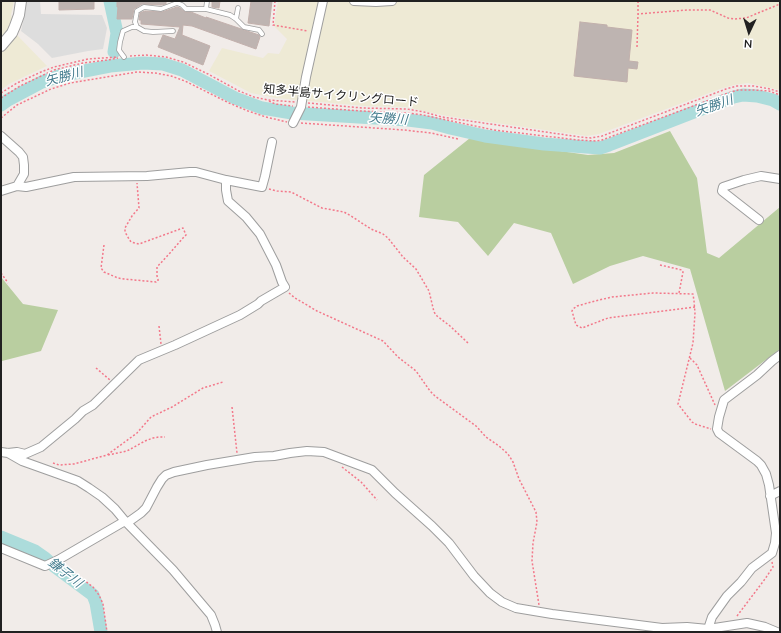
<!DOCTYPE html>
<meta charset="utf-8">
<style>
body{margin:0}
#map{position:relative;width:781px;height:633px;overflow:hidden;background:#f1ece9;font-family:Mulish,sans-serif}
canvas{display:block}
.frame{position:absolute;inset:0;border:2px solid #212121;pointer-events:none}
.north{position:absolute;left:729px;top:12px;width:40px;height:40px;-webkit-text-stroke:3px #fff;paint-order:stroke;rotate:184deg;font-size:11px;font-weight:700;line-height:16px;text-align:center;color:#212121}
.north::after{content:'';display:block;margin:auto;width:14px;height:18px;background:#212121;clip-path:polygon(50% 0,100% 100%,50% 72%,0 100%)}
</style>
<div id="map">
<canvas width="781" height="633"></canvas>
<div class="frame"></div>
<div class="north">N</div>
</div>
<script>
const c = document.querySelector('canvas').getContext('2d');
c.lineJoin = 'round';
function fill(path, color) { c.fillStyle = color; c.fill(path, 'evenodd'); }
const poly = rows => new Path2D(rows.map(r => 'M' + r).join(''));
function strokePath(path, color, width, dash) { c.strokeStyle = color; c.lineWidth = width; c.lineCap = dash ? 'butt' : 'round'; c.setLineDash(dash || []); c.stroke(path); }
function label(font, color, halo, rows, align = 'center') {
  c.font = font + ' Mulish,"Noto Sans JP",sans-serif'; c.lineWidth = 3; c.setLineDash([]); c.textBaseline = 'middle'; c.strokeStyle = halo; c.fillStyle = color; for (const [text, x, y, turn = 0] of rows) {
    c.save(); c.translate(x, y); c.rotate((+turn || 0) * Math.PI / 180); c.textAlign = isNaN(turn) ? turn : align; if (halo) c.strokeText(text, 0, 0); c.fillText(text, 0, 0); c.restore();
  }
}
fill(poly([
 [1,1,14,1,11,15,17,35,47,66,9,84,1,90],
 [278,1,780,1,780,90,748,83,734,85,720,89,599,134,587,136,447,116,406,107,366,106,276,98,251,93,209,71,222,48,263,58,268,53,279,54,287,39,274,26]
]), '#eeead5');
fill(poly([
 [670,131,697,178,707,253,719,258,780,207,780,349,725,391,690,269,643,256,610,266,573,284,551,233,514,223,488,256,458,222,419,217,424,175,470,138,588,155,614,153],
 [1,277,23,304,58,310,41,351,2,361,1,362]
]), '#b9cea0');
fill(poly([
 [26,1,40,1,41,14,102,15,107,28,103,49,88,51,52,58,38,44,21,31,25,13]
]), '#ddd');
strokePath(poly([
 [110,1,117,33,114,52],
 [1,105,8,100,42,82,59,76,110,66,143,63,163,64,182,70,235,98,262,108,292,113,408,120,432,123,450,128,485,136,544,144,600,148,609,145,720,102,734,97,743,95,757,96,773,100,780,104],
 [1,537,35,551,45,558,54,566,93,595,96,603,101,632]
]), '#acdcdb', 13);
const building = poly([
 [59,1,94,1,94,9,59,10,59,1],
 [117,1,166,1,166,4,161,5,142,4,134,9,132,19,117,19,118,7,117,7,117,1],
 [212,1,220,1,219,8,212,7,212,1],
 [251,1,272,1,269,26,248,23,251,1],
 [177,7,180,8,185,12,191,12,206,18,206,17,259,35,260,37,256,49,192,26,183,25,182,35,210,46,203,65,158,47,163,35,175,39,180,27,141,24,141,20,139,20,140,13,145,11,162,12,177,7],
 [580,22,607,25,607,27,632,30,629,61,638,62,637,69,628,68,627,82,574,76,580,22]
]);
fill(building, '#beb4b1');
strokePath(building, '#c2b0ac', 1);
const service = poly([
 [207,1,206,9,230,15,236,19],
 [238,8,236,19,244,27,259,30,262,34],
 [137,27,135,22,137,11,144,7,161,9,177,3,182,5,186,9,206,9],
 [124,57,121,53,119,50,120,42,123,31,132,27,137,27,144,31,153,32,173,31]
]);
const minor = poly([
 [354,1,376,2,392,1],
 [293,123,301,107,306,77,323,1],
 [1,136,19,152,23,157,24,165,24,174,17,186],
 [1,191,17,186,26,187,74,177,147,176,190,172,196,172,226,180,262,187,265,176,272,142],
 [759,220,722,191,723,187,744,180,761,176,780,179],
 [1,452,8,453,17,452,25,454,41,447,75,419,83,411,93,405,139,360,175,345,240,315,258,304,261,301,285,287,282,282,276,265,260,234,246,217,228,201,226,190,226,180],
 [8,453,22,461,78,481,89,488,102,497,115,509,125,521,173,570,211,615,215,625,217,632],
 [770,496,780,491],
 [127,523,141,513,146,508,157,487,162,479,166,475,174,472,207,465,255,457,274,456,290,453,307,451,324,452,372,470,395,493,432,526,449,543,474,576,490,593,502,602,516,608,552,614,662,628,687,627,708,629,747,623,765,627,777,632],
 [1,548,45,566,58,560,125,521],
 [708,629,712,617,727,596,741,582,752,568,772,553,775,543,776,533,769,485,766,474,761,465,757,461,719,433,717,429,719,417,724,400,757,375,772,361,780,355]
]);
const tertiary = poly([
 [1,46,12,33,15,26,19,15,21,1]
]);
strokePath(service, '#9e9e9e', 5.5);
strokePath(minor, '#9e9e9e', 10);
strokePath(tertiary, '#9e9e9e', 12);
strokePath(poly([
 [275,1,273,25,308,31],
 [638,1,638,14,687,10,710,10,728,18,734,19,746,18,780,4],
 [637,47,638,14],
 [130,56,146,55,166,57,183,62,208,74,239,91,254,97,268,100,295,102],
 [1,93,17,83,41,72,54,67,88,59,118,57],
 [1,98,20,86,54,70,83,63,108,60,118,58],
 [269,101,275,104,293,106],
 [308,103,362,108,407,109,424,112,442,117,580,137,591,138,602,136,726,89,737,86,754,86,770,89,780,92],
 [308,107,361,111,407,113,423,115,494,130,578,140,596,141,602,140,728,93,738,90,753,90,769,91,780,95],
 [1,118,17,105,51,89,70,83,137,72,155,73,171,76,185,81,229,103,248,111,266,117,287,122],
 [301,123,404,130,431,133,458,139],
 [269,189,277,191,291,192,322,208,344,212,351,216,371,229,383,234,388,238,403,257,416,269,429,291,434,312,437,316,450,326,468,343],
 [104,245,101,268,104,272,118,278,124,279,156,282,158,281,158,279,157,276,157,267,170,253,183,238,186,235,183,228,139,244,131,242,129,239,125,232,125,228,132,216,139,208,137,183],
 [660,265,682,270,683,272,679,293],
 [1,273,8,283],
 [289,293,295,298,317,311,383,341,398,357,416,371,430,391,435,396,476,426,486,437,499,446,508,454,513,462,519,479,536,512,537,522,533,543,532,561,539,605],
 [695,307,679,309,608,318,582,328,576,325,572,311,573,309,577,306,595,301,612,297,653,293,693,294,694,301,695,313,693,343,678,404,692,422,695,424,711,429],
 [159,326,161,344],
 [690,358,697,365,715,405],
 [96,368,110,380],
 [232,407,237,453],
 [108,455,127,451,145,441,153,438,159,437,165,437],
 [53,463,59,465,74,464,107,455,137,433,151,417,172,407,203,388,223,382],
 [342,467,361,482,377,500],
 [64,565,93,587,99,595,103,604,107,632],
 [737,616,765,579,773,567,772,562]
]), '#f3788a', 1.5, [2, 2]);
strokePath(service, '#fff', 4);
strokePath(minor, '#fff', 8);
strokePath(tertiary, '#fff', 10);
label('12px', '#212121', '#fff', [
 ["知多半島サイクリングロード",341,96,5]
]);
label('italic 13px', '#447c8e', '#fff', [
 ["矢勝川",64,77,-15],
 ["矢勝川",714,106,-19],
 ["矢勝川",388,119,4],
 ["鎌子川",65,573,38]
]);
</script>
